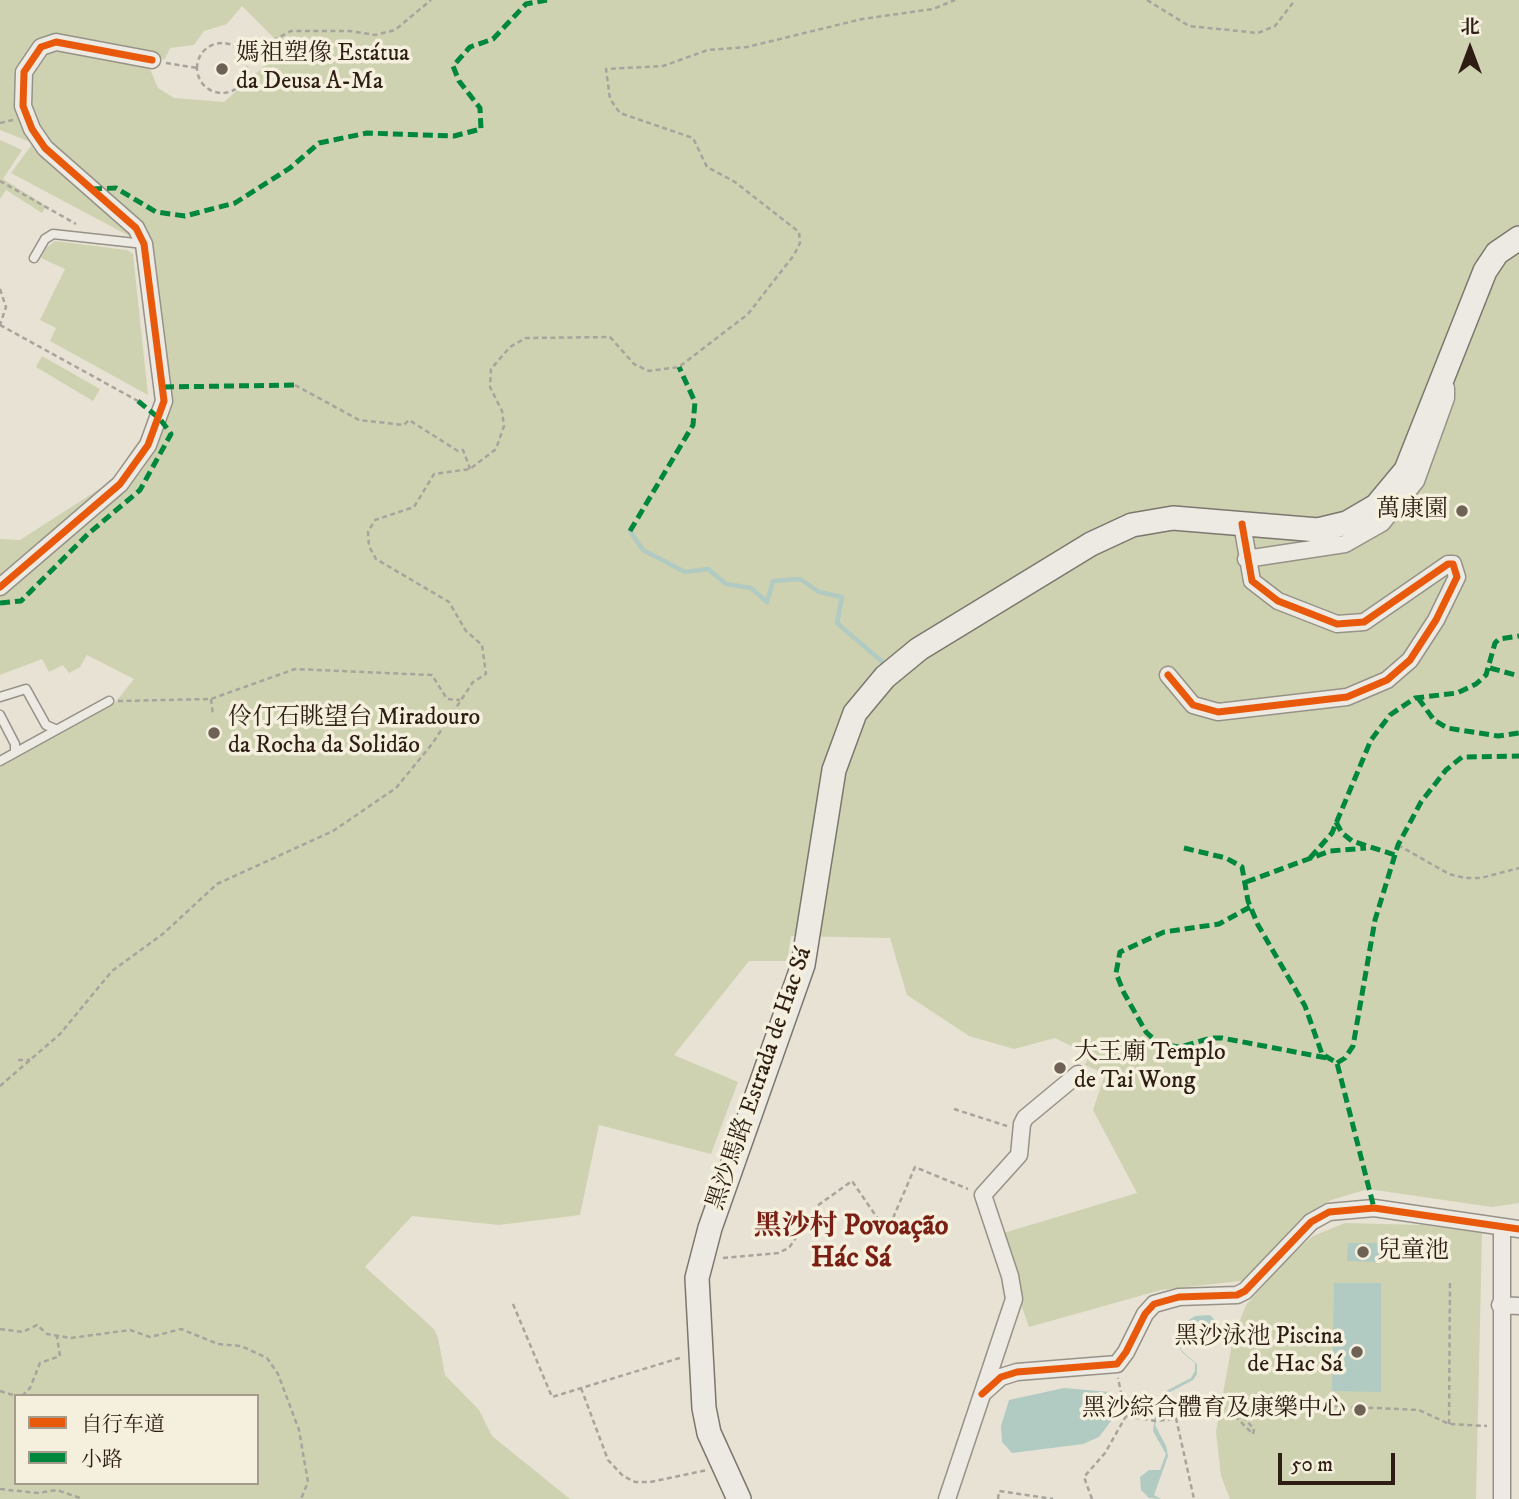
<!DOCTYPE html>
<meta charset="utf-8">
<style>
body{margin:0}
#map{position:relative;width:1519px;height:1499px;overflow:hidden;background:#e7e2d3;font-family:"IM FELL DW Pica","Noto Serif SC",serif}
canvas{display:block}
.legend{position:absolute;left:14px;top:1394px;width:245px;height:91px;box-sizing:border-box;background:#f5efdd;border:2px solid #a59b8c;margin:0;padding:9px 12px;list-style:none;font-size:21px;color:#2d1d13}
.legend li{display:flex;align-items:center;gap:14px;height:35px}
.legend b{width:35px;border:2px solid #a59b8c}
.north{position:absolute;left:1435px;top:14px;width:70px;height:70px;-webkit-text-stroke:5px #f5efdd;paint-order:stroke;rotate:0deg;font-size:19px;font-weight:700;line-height:28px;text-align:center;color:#2d1d13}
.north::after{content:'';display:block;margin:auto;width:24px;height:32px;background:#2d1d13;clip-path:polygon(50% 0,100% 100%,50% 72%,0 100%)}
.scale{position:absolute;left:1278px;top:1453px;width:117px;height:32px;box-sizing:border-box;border:4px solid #2d1d13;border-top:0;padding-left:9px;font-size:21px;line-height:24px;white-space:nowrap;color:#2d1d13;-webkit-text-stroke:5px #f5efdd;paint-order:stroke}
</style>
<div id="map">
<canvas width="1519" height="1499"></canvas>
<ul class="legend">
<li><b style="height:9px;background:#e8590c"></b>自行车道</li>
<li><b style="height:9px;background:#00873e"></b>小路</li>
</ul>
<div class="north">北</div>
<div class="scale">50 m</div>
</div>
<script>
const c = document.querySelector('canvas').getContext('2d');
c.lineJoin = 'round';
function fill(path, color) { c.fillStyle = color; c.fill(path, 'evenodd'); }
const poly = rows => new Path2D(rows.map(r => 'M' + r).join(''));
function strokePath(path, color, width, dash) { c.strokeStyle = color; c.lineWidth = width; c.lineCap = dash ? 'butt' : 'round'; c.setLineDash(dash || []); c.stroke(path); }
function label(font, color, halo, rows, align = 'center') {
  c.font = font + ' "IM FELL DW Pica","Noto Serif SC",serif'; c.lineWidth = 7; c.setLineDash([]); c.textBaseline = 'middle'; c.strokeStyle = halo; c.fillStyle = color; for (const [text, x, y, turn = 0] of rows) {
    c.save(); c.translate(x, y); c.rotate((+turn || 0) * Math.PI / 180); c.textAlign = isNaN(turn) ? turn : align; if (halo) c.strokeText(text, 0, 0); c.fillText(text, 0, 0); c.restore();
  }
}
fill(poly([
 [0,0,1519,0,1519,1203,1492,1207,1368,1189,1331,1200,1309,1214,1249,1280,1161,1290,1029,1327,997,1235,1137,1193,1093,1110,1105,1074,1085,1065,1089,1055,1055,1038,1014,1049,969,1036,907,995,890,938,791,936,787,961,749,961,674,1055,738,1082,711,1154,599,1125,580,1215,499,1225,412,1216,365,1267,434,1329,438,1338,445,1375,479,1410,492,1436,570,1499,0,1499,0,767,114,704,134,679,87,655,80,667,69,673,63,665,49,672,42,659,0,675,0,539,20,540,110,482,144,433,157,400,133,238,11,173,33,143,0,130],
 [242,6,275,39,280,52,224,102,174,98,158,88,150,69,152,60,165,59,170,48,194,45,204,31,227,24],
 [16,1396,257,1396,257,1483,16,1483],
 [0,140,22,150,3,179,46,206,42,213,6,190,0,199],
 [55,241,127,250,133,254,148,395,50,341,56,328,40,320,65,269,41,258,46,248],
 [42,356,100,389,93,401,36,367],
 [1345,1223,1423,1225,1482,1233,1476,1499,1230,1499,1221,1476,1216,1432,1233,1338,1246,1305,1289,1257,1313,1236]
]), '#cfd2b1');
fill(poly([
 [1348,1243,1379,1243,1379,1262,1347,1261],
 [1334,1283,1381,1283,1381,1392,1332,1391],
 [1210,1315,1220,1325,1214,1333,1194,1329,1182,1333,1179,1339,1181,1350,1197,1364,1197,1374,1193,1380,1168,1393,1159,1405,1155,1425,1166,1446,1168,1456,1154,1495,1161,1499,1149,1498,1141,1490,1140,1477,1149,1470,1160,1470,1166,1454,1153,1431,1156,1407,1166,1391,1191,1378,1195,1371,1195,1363,1182,1352,1177,1344,1180,1326,1195,1316],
 [1064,1388,1110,1392,1111,1421,1099,1437,1083,1444,1012,1453,1002,1442,1001,1426,1009,1400]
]), '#b1cac2');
strokePath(poly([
 [630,531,643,550,685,572,708,569,726,584,751,588,767,602,773,581,800,579,819,592,842,597,837,623,886,665]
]), '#b1cac2', 4.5);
const lane = poly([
 [34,258,45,239,53,234,144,244],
 [0,697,26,689,46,725,55,729],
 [0,715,15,744,15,752],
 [0,761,109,701]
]);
const street = poly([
 [1246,559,1345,544,1382,523,1416,481,1446,398,1446,388],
 [0,587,120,484,148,445,164,401,144,244,136,228,45,148,32,129,23,106,24,72,41,47,56,42,152,60],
 [1168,675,1193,705,1218,712,1347,697,1387,680,1410,660,1436,620,1457,577,1453,564,1448,564,1364,622,1337,624,1278,601,1252,581,1242,524],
 [1502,1228,1502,1499],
 [1500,1305,1519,1306],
 [982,1394,1001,1377,1017,1372,1117,1364,1126,1352,1145,1314,1154,1304,1179,1297,1237,1295,1245,1291,1311,1222,1329,1212,1374,1208,1519,1229],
 [947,1499,1014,1299,1010,1276,983,1195,1019,1155,1022,1124,1025,1118,1078,1074]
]);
const secondary = poly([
 [739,1499,709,1433,704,1408,697,1278,710,1228,803,965,834,770,855,713,885,677,919,649,1091,544,1132,525,1173,518,1318,530,1347,523,1376,506,1406,470,1485,271,1497,253,1519,238]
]);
strokePath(lane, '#979288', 11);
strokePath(street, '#979288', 19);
strokePath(secondary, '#7c776e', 26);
strokePath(poly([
 [1147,0,1189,26,1258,33,1275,26,1295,0],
 '197 68a25 25 0 1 1 50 0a25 25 0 1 1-50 0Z',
 [243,56,291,31,350,31,375,35,395,30,431,0],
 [166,63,197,68],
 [0,123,13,120],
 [0,181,76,224],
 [0,289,6,307,0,325],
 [0,325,138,401],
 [295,385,359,420,404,425,409,420,458,451,463,450,470,469],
 [211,699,213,715],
 [118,701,211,699,295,669,432,675,447,699,460,700],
 [1398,845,1449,874,1465,878,1481,878,1519,868],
 [18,1060,30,1060],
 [0,1086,60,1034,112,971,164,933,217,884,333,831,396,788,432,744,473,682,486,674,482,645,466,631,449,602,376,559,369,546,368,532,375,520,414,507,434,474,470,469,496,449,504,426,502,411,490,387,491,369,510,347,526,338,610,337,634,364,649,371,679,367,748,314,794,255,800,243,799,232,735,182,707,167,693,138,620,113,610,99,606,69,663,66,708,50,747,47,862,19,933,9,955,0],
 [954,1109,1007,1126],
 [723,1258,778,1253,789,1248,817,1206,852,1181,887,1232,915,1167,968,1189],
 [513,1304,552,1397,683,1357],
 [0,1329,23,1332,37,1325,47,1334,71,1338,130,1330,150,1337,181,1329,218,1344,241,1346,267,1358,278,1374,299,1430,308,1482,301,1499],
 [581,1388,608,1460,623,1476,635,1482,650,1482,707,1470],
 [0,1391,16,1396],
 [22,1396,30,1388,40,1363,60,1356,57,1337],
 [1126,1416,1156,1421,1228,1413,1235,1416,1253,1434,1254,1429,1235,1408,1236,1404,1310,1405,1419,1410,1449,1424,1487,1426],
 [1176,1418,1194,1499],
 [1449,1424,1450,1280],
 [0,1489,38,1493,57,1490,83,1499],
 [998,1499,999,1491,1053,1499],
 [1092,1499,1084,1477,1105,1453,1126,1416,1118,1378]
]), '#a8a49d', 2.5, [5, 3.5]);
strokePath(lane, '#eceae2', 8);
strokePath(street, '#eceae2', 16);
strokePath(secondary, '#eceae2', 23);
strokePath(poly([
 [92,189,116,188,156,212,185,216,235,203,290,168,319,143,367,133,454,136,481,129,480,108,459,81,453,66,470,47,493,39,526,4,547,0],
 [164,387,295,385],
 [630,531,693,425,695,402,679,367],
 [0,603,21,601,88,534,140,490,171,434,160,419,138,401],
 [1490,668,1519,676],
 [1418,698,1434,720,1447,728,1498,736,1519,733],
 [1336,822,1342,833,1352,841,1395,855],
 [1184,848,1226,858,1242,867,1248,901,1258,925,1305,1006,1322,1054,1337,1063,1374,1208],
 [1310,858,1332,833,1371,740,1390,715,1415,698,1457,693,1476,684,1486,675,1495,643,1499,639,1519,636],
 [1246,882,1330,851,1366,848],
 [1250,907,1219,924,1164,932,1120,952,1116,973,1124,993,1146,1032,1159,1044,1180,1047,1211,1038,1222,1038,1327,1058],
 [1337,1063,1345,1058,1353,1046,1375,920,1398,845,1421,802,1446,770,1462,757,1519,756]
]), '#00873e', 5, [10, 5]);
strokePath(poly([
 [0,587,120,484,148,445,164,401,144,244,136,228,45,148,32,129,23,106,24,72,41,47,56,42,152,60],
 [1168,675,1193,705,1218,712,1347,697,1387,680,1410,660,1436,620,1457,577,1453,564,1448,564,1364,622,1337,624,1278,601,1252,581,1242,524],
 [982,1394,1001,1377,1017,1372,1117,1364,1126,1352,1145,1314,1154,1304,1179,1297,1237,1295,1245,1291,1311,1222,1329,1212,1374,1208,1519,1229]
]), '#e8590c', 7);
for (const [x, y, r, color] of [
 [222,69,7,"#6e6256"],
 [1462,511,7,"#6e6256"],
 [214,733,7,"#6e6256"],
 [1060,1068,7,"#6e6256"],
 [1363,1252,7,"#6e6256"],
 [1357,1352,7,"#6e6256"],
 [1360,1410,7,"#6e6256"]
]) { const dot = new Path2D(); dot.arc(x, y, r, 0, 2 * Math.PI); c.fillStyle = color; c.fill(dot); strokePath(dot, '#f5efdd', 2.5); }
label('24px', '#2d1d13', '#f5efdd', [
 ["媽祖塑像 Estátua",236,55],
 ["da Deusa A-Ma",236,83],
 ["萬康園",1448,511,"right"],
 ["伶仃石眺望台 Miradouro",228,719],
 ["da Rocha da Solidão",228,747],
 ["大王廟 Templo",1074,1054],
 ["de Tai Wong",1074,1082],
 ["兒童池",1377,1252],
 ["黑沙泳池 Piscina",1343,1338,"right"],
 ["de Hac Sá",1343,1366,"right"],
 ["黑沙綜合體育及康樂中心",1346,1410,"right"]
], 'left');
label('24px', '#2d1d13', '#f5efdd', [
 ["黑沙馬路 Estrada de Hac Sá",761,1079,-71]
]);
label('bold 28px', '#7a1f14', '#f5efdd', [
 ["黑沙村 Povoação",851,1228],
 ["Hác Sá",851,1260]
]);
</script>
